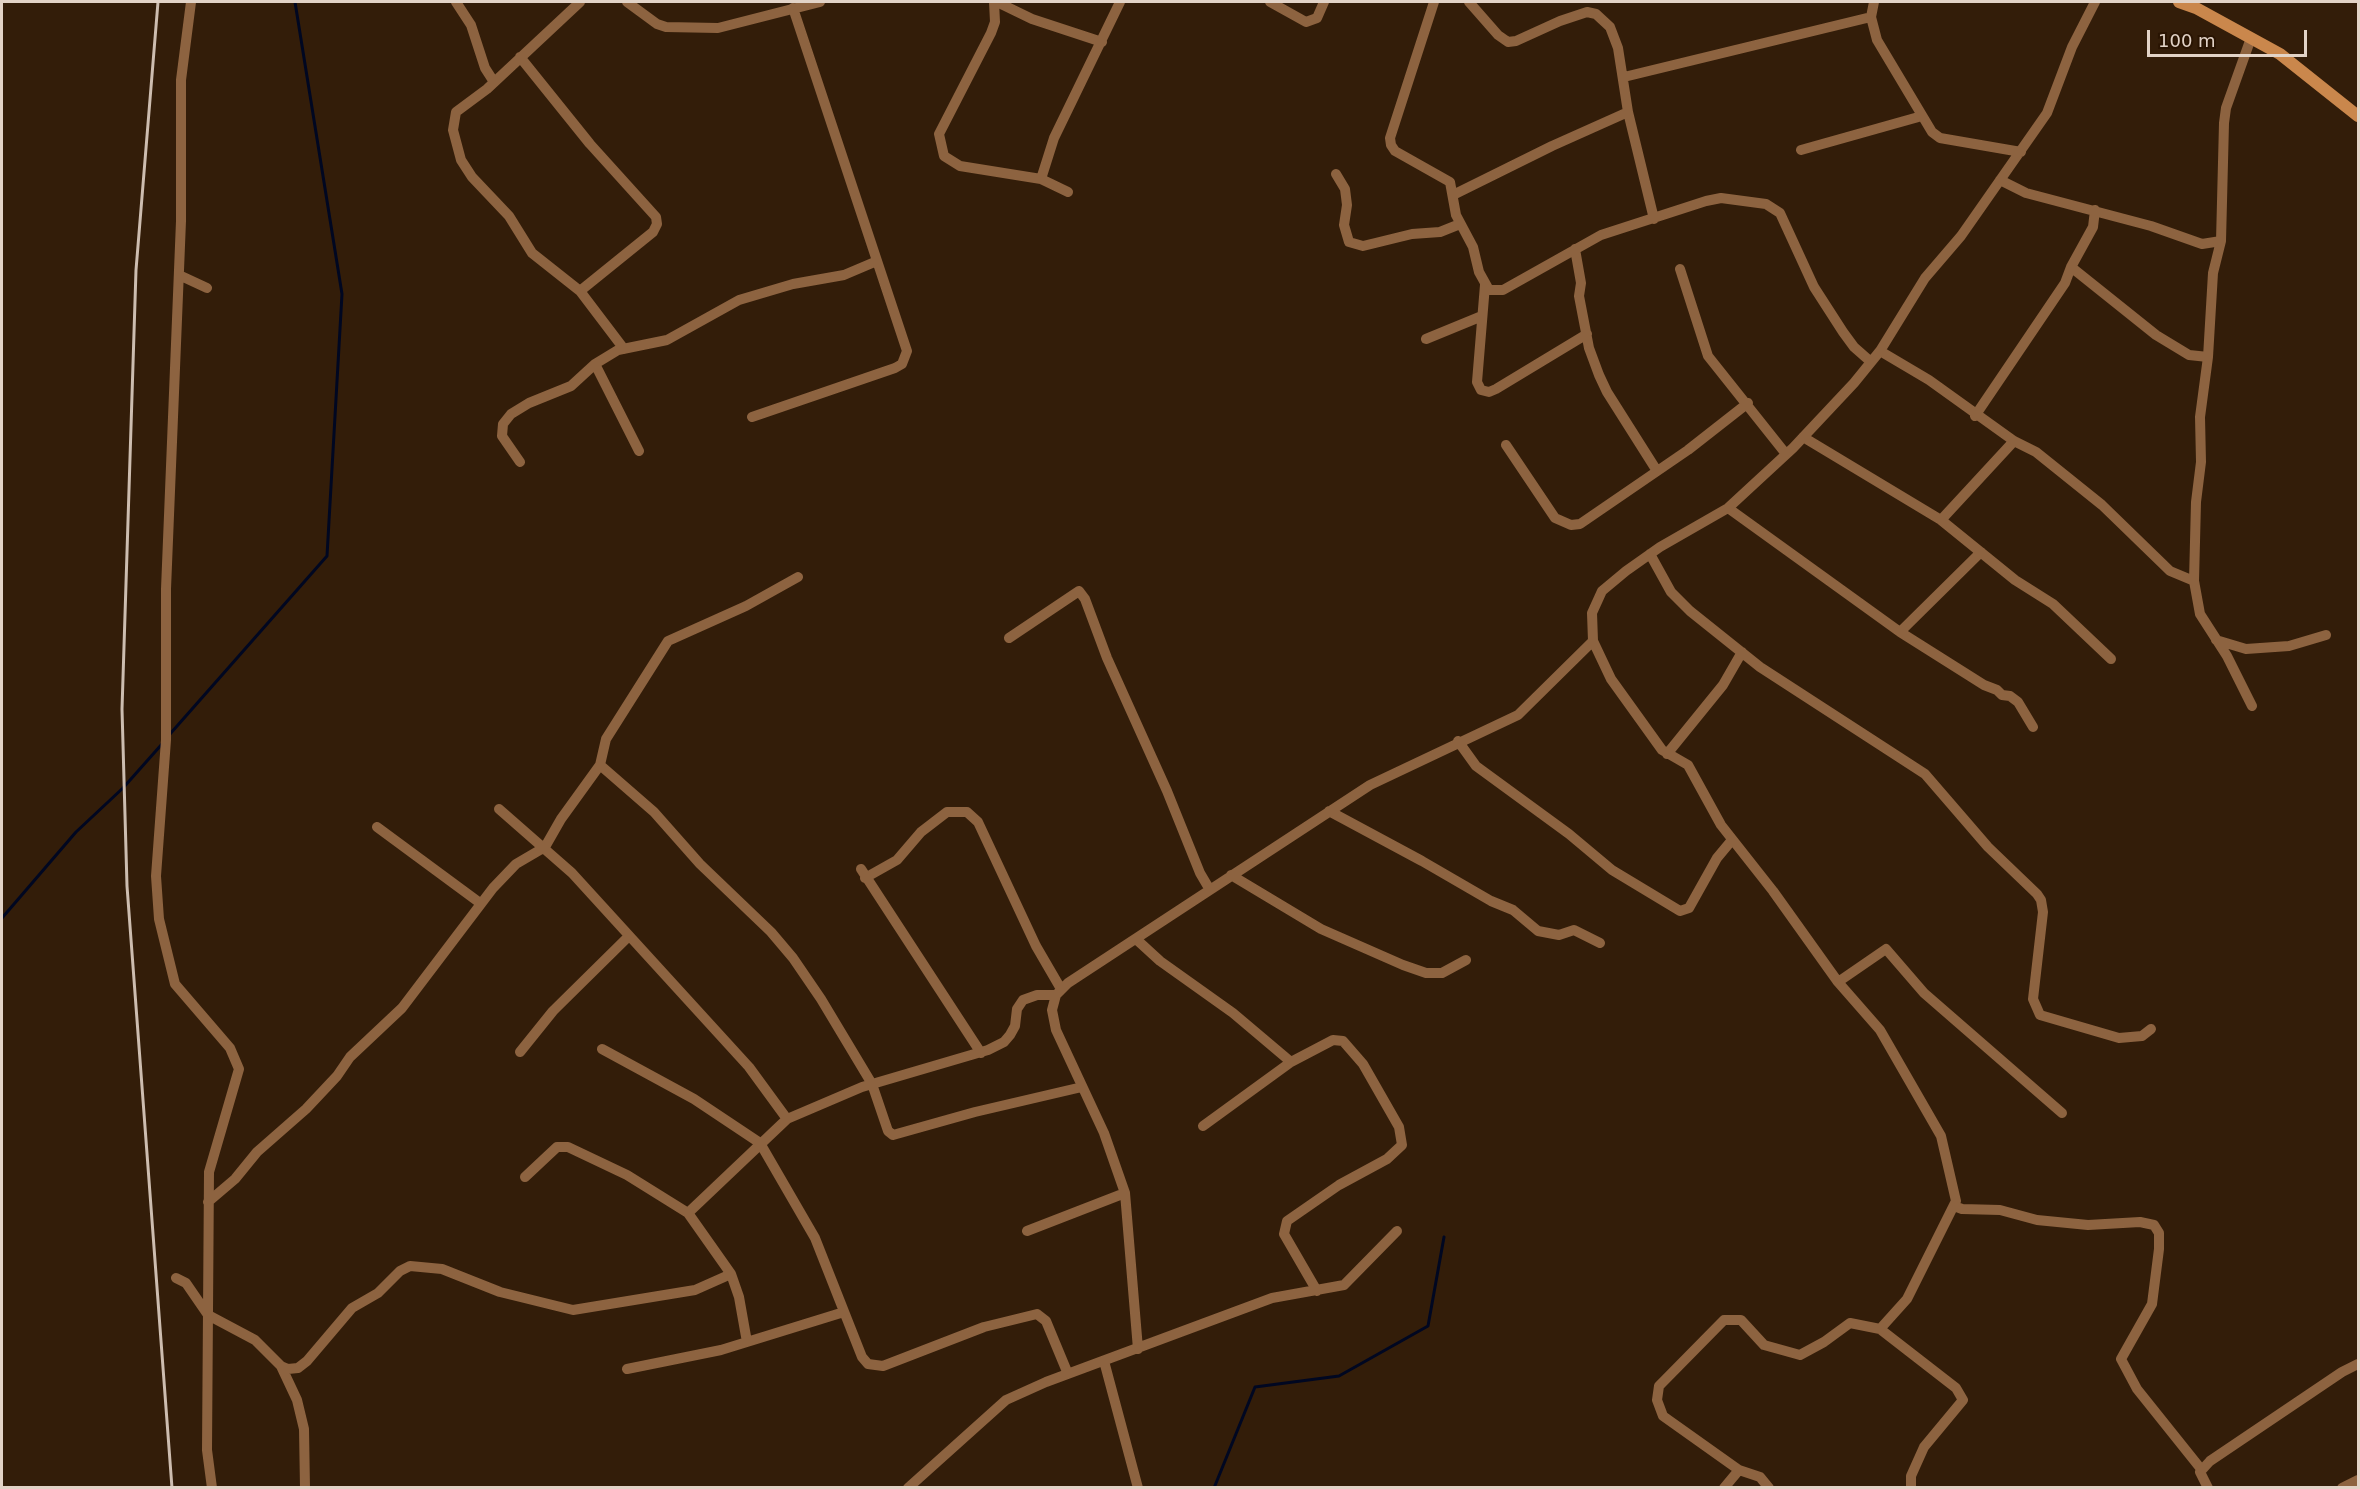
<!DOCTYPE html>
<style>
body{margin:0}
#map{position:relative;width:2360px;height:1489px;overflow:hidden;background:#331d09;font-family:"DejaVu Sans",sans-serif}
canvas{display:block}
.frame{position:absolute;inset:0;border:3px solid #e2d3c7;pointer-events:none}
.scale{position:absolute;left:2147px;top:30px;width:160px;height:27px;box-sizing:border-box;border:3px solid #e2d3c7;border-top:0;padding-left:8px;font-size:18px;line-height:21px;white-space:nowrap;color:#e2d3c7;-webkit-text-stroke:4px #291402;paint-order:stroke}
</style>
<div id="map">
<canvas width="2360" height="1489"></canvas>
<div class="frame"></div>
<div class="scale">100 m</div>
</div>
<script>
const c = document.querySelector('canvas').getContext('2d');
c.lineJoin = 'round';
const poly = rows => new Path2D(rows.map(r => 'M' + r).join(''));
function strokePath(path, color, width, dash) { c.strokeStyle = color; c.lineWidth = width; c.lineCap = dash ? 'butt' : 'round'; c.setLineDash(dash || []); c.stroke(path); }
strokePath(poly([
 [170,734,327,556,342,294,295,2],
 [2,918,76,832,123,788,162,744],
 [1214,1488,1255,1387,1339,1376,1428,1326,1444,1237]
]), '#000721', 3);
strokePath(poly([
 [191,2,181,80,181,221,166,589,166,740,156,876,159,919,175,984,230,1048,239,1069,209,1172,207,1450,212,1488],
 [456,2,471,25,485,68,494,82],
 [580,2,487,89,456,112,453,130,461,160,472,177,509,216,532,253,580,291,624,349],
 [627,2,657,24,666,27,718,28,820,2],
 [994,2,995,22,991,33,939,134,944,156,960,166,1041,179,1068,192],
 [997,2,1032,19,1102,42],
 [1270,2,1306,22,1317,18,1324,2],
 [1434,2,1390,138,1391,145,1395,151,1450,182,1456,215,1473,247,1479,272,1489,290,1503,290,1601,235,1706,201,1721,198,1766,204,1780,213,1814,287,1843,332,1854,347,1871,362],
 [1469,2,1498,35,1508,42,1516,41,1560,21,1587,12,1596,14,1610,27,1618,48,1628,112,1654,219],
 [1874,2,1871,17,1877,40,1932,132,1940,138,2021,152],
 [520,57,590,144,656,217,657,224,653,232,580,291],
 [1624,77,1871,17],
 [1801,150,1922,116],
 [1336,174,1345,189,1347,205,1344,225,1349,242,1363,246,1412,234,1440,232,1460,224],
 [1041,179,1054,138,1120,2],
 [2000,180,2026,193,2151,226,2202,244,2221,241,2224,123,2226,108,2251,38],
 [1453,195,1552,146,1628,112],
 [1575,249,1581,283,1579,296,1589,348,1599,375,1607,392,1657,471],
 [2071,267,2156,335,2189,355,2208,357,2213,273,2221,241],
 [1680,269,1708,356,1786,454],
 [179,275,207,288],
 [1485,285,1477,382,1481,390,1489,392,1496,389,1587,334],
 [1426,339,1482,316],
 [1880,351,1929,380,2014,441,2036,452,2102,505,2170,571,2194,581],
 [2208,357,2200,417,2201,462,2196,502,2194,581,2200,614,2227,656,2252,706],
 [595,364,639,451],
 [1975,416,2065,283,2071,267,2093,227,2095,210],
 [752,417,895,368,902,364,907,351,793,8],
 [1803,437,1941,520,2015,580,2053,604,2111,659],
 [1506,445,1555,518,1571,525,1580,524,1688,450,1748,403],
 [520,462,502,436,503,424,511,414,529,403,571,386,595,364,618,350,667,340,739,300,793,284,844,275,877,261],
 [1728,508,1900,632,1984,685,1997,690,2002,695,2010,696,2018,702,2033,727],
 [1941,520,2014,441],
 [1650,554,1671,592,1690,611,1760,667,1925,774,1988,847,2037,894,2041,900,2043,912,2033,999,2040,1015,2119,1038,2142,1036,2151,1029],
 [1900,632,1981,552],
 [1009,638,1079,591,1085,599,1107,658,1167,791,1200,873,1210,890],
 [2216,640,2246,649,2289,646,2326,635],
 [1458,741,1476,766,1569,834,1612,870,1680,911,1689,908,1717,858,1732,840],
 [1667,754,1723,685,1742,652],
 [600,765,654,812,700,864,771,932,793,958,821,999,872,1084,888,1131,893,1135,975,1112,1082,1087],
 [499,809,572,873,749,1067,787,1119],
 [1329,811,1422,861,1491,901,1513,910,1538,931,1559,935,1574,930,1600,943],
 [377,827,480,903],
 [861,869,981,1053],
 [1231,875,1321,929,1403,965,1426,973,1442,973,1466,960],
 [865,878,897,860,921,832,947,812,967,812,978,822,1036,946,1061,989],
 [1136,939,1160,961,1233,1013,1291,1062],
 [1838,982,1886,949,1924,993,2062,1113],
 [602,1049,694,1099,760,1143,815,1238,862,1357,868,1364,883,1366,984,1327,1037,1314,1046,1321,1068,1374],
 [520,1052,553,1011,629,936],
 [1203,1126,1291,1062,1333,1040,1343,1041,1363,1064,1399,1127,1402,1145,1387,1159,1339,1185,1287,1221,1284,1234,1317,1291],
 [208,1202,235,1179,257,1152,306,1109,337,1076,350,1057,402,1008,493,888,516,864,545,847,561,819,600,765,606,739,668,641,746,606,798,577],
 [1954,1206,1962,1209,2000,1210,2037,1220,2088,1225,2140,1222,2154,1225,2159,1233,2159,1249,2152,1304,2121,1359,2137,1389,2201,1469],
 [688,1213,787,1119,862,1087,988,1050,1004,1042,1010,1035,1015,1026,1017,1009,1023,1000,1037,995,1056,995],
 [1027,1231,1125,1193],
 [731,1274,739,1297,747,1342],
 [176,1278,186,1283,208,1315,255,1340,281,1366,288,1369,298,1368,307,1361,352,1308,378,1293,400,1271,410,1266,442,1269,500,1292,573,1310,695,1290,731,1274,688,1213,627,1175,568,1147,557,1147,525,1177],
 [1880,1329,1956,1388,1963,1400,1924,1447,1911,1476,1911,1488],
 [1138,1349,1125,1193,1104,1133,1056,1030,1052,1010,1056,995,1068,983,1370,785,1518,715,1593,641],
 [1104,1361,1138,1488],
 [281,1366,297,1400,304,1429,305,1488],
 [627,1369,721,1350,844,1312],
 [1739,1470,1760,1477,1769,1488],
 [908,1488,1006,1400,1046,1382,1272,1298,1344,1285,1397,1231],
 [1724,1488,1739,1470,1663,1416,1657,1400,1659,1386,1724,1320,1741,1320,1764,1345,1800,1355,1824,1342,1850,1323,1880,1329,1907,1299,1956,1201,1941,1136,1880,1030,1838,982,1773,891,1721,825,1688,765,1662,750,1611,679,1593,641,1592,613,1602,591,1626,571,1660,547,1728,508,1793,448,1854,383,1880,351,1925,278,1961,236,2047,113,2072,47,2095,2],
 [2208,1488,2200,1472,2210,1461,2342,1372,2358,1364],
 [2342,1488,2358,1480]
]), '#8d6340', 10);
strokePath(poly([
 [2179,2,2196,8,2280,54,2358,116]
]), '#ca874c', 12);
strokePath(poly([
 [158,2,136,270,122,709,127,886,172,1488]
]), '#cdbdb0', 3);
</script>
